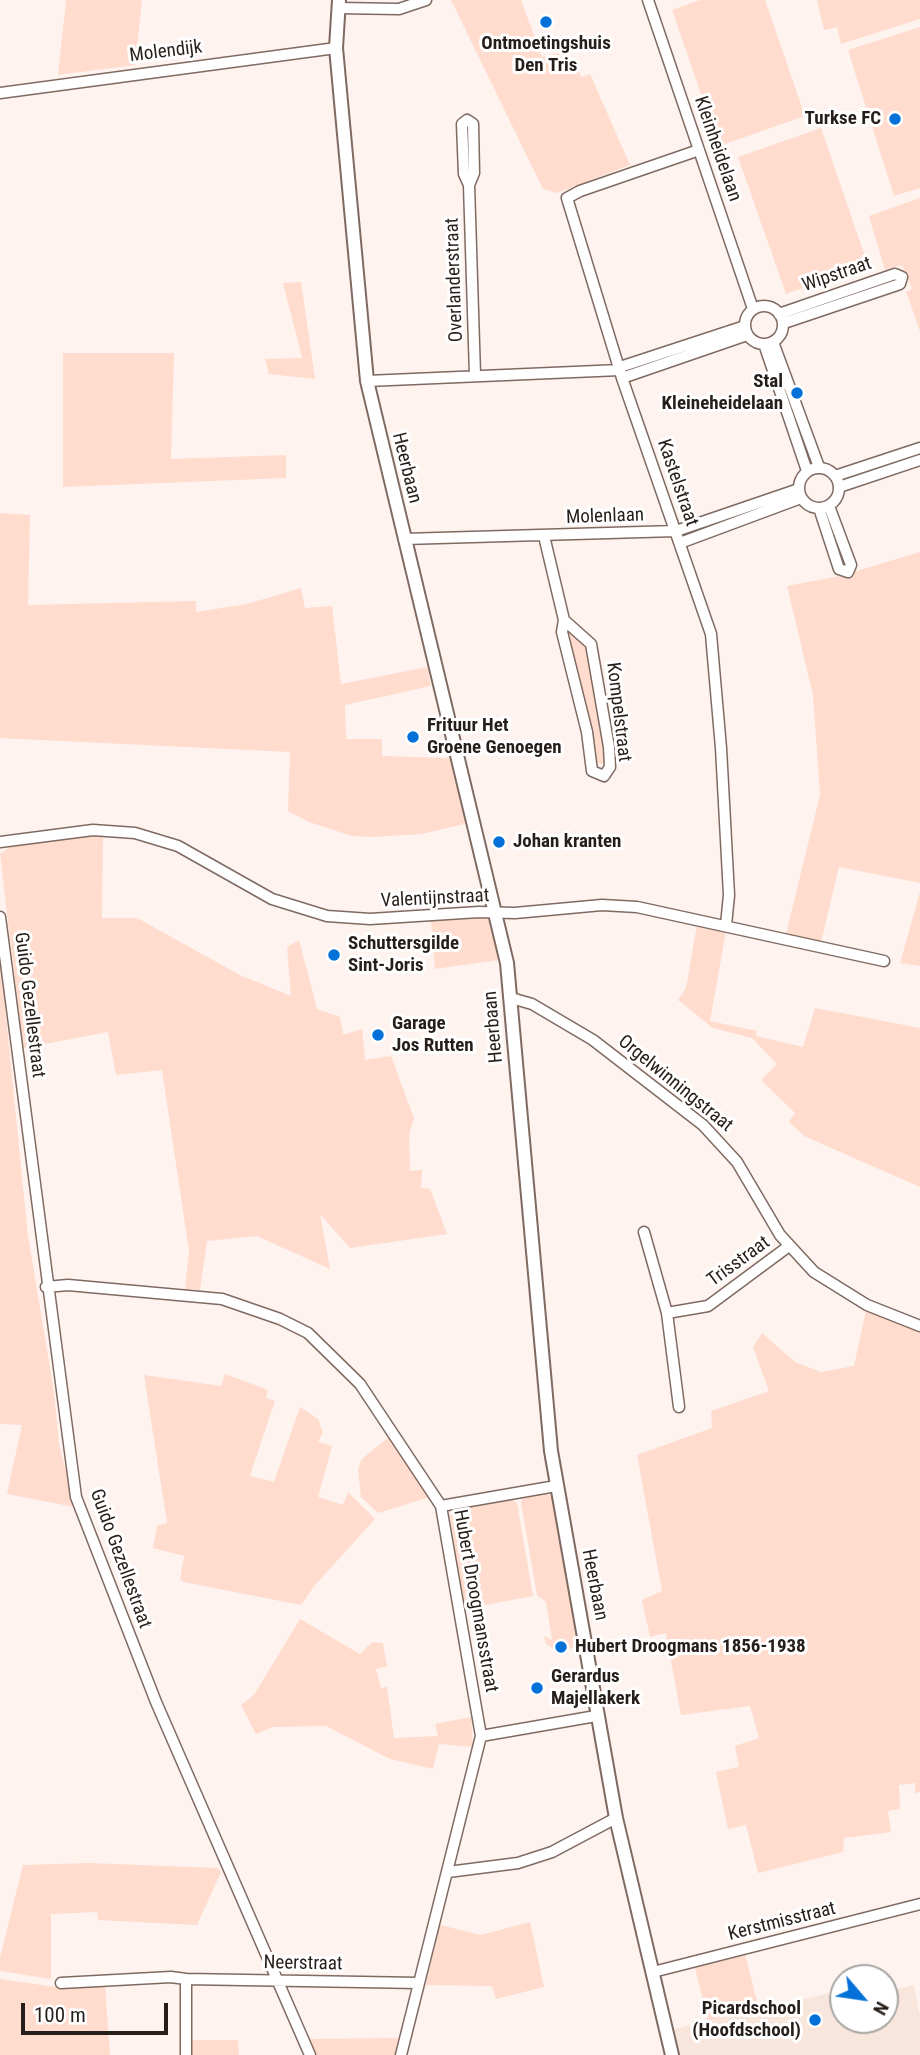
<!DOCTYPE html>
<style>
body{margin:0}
#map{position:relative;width:920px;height:2055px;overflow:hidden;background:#fef3ef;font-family:"Roboto Condensed",sans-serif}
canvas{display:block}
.north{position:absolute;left:829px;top:1964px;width:70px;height:70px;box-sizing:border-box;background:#fff;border:2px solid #a8a5a3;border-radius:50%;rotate:119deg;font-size:19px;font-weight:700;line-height:28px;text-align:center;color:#261e1a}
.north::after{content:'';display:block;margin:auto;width:24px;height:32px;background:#0471d9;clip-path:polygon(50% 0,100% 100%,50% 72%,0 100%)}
.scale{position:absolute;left:21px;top:2003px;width:147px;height:32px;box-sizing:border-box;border:4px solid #261e1a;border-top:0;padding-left:9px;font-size:21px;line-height:24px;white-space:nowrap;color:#261e1a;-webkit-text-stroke:5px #fff;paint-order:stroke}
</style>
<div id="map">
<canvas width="920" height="2055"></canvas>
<div class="north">N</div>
<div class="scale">100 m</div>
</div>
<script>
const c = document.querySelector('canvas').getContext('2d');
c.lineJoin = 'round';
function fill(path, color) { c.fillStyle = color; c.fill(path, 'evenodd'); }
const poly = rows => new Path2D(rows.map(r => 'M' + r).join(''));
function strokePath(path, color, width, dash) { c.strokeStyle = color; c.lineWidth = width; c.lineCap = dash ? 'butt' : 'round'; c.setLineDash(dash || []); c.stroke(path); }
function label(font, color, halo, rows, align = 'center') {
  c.font = font + ' "Roboto Condensed",sans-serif'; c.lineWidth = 6; c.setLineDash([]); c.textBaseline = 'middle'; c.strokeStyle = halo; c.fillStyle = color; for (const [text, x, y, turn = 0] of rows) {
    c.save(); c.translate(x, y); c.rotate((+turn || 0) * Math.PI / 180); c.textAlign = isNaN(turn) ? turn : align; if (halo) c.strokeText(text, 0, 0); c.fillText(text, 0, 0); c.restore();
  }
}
fill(poly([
 [914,1985,920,2016,920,2055,680,2055,674,2029,843,1990,843,2020,885,2020,885,1992]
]), '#f8e5dc');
fill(poly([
 [66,0,142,0,135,65,58,75],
 [451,0,521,0,542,57,559,53,564,66,576,62,581,77,590,74,630,165,557,193,543,189],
 [700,0,765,0,805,116,719,146,672,10],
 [817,0,920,0,920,19,841,44,837,27,824,30],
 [920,27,920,188,894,196,848,50],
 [821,128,868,265,786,294,738,157],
 [920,198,920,331,906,292,912,289,902,265,885,270,869,216],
 [301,282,315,379,269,374,265,359,302,358,283,283],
 [63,353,174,353,171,459,286,455,286,478,63,487],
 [0,513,30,515,28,605,196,601,196,612,247,604,301,588,305,608,332,606,341,684,427,667,431,686,345,705,346,739,382,739,382,756,450,758,468,823,422,834,372,837,352,836,309,822,288,811,290,752,0,738],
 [920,552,920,883,839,867,821,942,786,934,820,795,813,695,787,586,840,576],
 [568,628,586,642,605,744,606,761,602,764,595,762],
 [98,833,103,838,102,918,137,918,240,975,291,996,287,947,299,940,317,1009,340,1017,343,1035,362,1029,365,1060,391,1056,414,1118,409,1134,410,1171,422,1170,421,1188,430,1189,447,1234,350,1248,320,1214,330,1269,257,1236,207,1241,200,1290,185,1289,189,1251,162,1070,116,1075,108,1032,23,1048,0,854,11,846],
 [920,892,920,966,900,963],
 [490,917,498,960,435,969,431,921],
 [697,925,726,931,710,1021,757,1031,756,1036,803,1047,815,1008,920,1028,920,1187,804,1136,789,1122,795,1113,761,1080,777,1064,752,1038,713,1028,678,1000,686,988],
 [0,957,28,1236,54,1392,59,1444,75,1507,7,1494,22,1425,0,1424],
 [866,1310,920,1330,920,1792,915,1793,915,1783,899,1785,900,1809,888,1811,891,1832,844,1838,843,1852,758,1873,746,1825,728,1829,716,1772,739,1767,735,1746,759,1738,750,1706,681,1715,666,1633,650,1637,642,1600,662,1591,637,1455,712,1428,711,1411,769,1391,753,1347,762,1333,795,1362,821,1372,854,1366],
 [225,1374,268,1390,266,1398,275,1401,250,1476,274,1482,300,1407,318,1419,323,1432,318,1442,332,1446,318,1497,343,1505,348,1492,375,1519,315,1585,301,1605,184,1582,180,1579,184,1556,153,1548,157,1526,167,1523,144,1375,221,1386],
 [390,1436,430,1497,378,1513,361,1497,358,1469,362,1459],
 [542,1493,552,1496,579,1647,557,1651,546,1644,544,1636,552,1640,546,1602,537,1595,521,1503,523,1497],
 [511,1498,517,1503,533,1596,464,1609,450,1515,456,1509],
 [300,1619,360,1654,372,1642,383,1643,387,1666,376,1669,381,1688,387,1687,394,1738,438,1736,435,1724,471,1717,473,1747,439,1744,433,1769,390,1759,326,1726,273,1727,256,1734,241,1705,254,1695],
 [89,1863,218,1868,221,1872,197,1925,98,1920,97,1912,51,1914,51,1979,0,1971,0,1958,23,1865],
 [530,1922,544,1987,496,1999,492,1986,426,1985,440,1925,481,1935],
 [745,1955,759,2009,708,2021,695,1968],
 [0,1979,62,1988,105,1986,110,2055,0,2055],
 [401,2038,396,2055,314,2055,307,2039],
 [190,2040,238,2040,239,2055,190,2055]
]), '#ffdccd');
const minor = poly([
 [648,0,753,309],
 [338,8,399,9,426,0],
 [0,93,336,48],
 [699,150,580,191,567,198,622,378,711,634,721,748,729,895,726,925],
 [469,185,464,174,462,124,467,120,473,124,474,173,469,185,475,375],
 '745 325a19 19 0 1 1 38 0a19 19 0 1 1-38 0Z',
 [779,314,895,274,902,277,900,284,784,323],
 [773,342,819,467],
 [764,344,807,471],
 [620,367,745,326],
 [622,378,747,335],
 [367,381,620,370],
 '799 488a20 20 0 1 1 40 0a20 20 0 1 1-40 0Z',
 [835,476,920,448],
 [839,487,920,460],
 [819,508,839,569,848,572,851,565,829,506],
 [544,536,564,620,562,632,587,732,592,771,604,776,610,767,609,747,591,644,564,620],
 [404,539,676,531,799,489],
 [680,543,801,498],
 [0,842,93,830,135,833,178,846,272,899,327,916,370,919,479,912,515,913,602,905,637,907,884,961],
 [0,917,76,1497,156,1702,310,2055],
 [511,998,532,1004,593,1040,703,1125,737,1162,780,1235,814,1272,867,1305,920,1326],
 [644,1232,667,1313,679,1407],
 [46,1287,68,1285,222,1299,280,1319,308,1333,360,1384,441,1506,481,1736,401,2055],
 [667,1313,708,1306,789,1246],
 [441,1506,556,1486],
 [481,1736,596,1716],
 [448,1872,518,1863,552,1852,616,1818],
 [653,1972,920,1904],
 [61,1983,171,1977,186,1979],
 [186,2055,186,1979,419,1983]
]);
const tertiary = poly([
 [339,0,336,48,367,381,507,963,551,1451,616,1818,672,2055]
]);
strokePath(minor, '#7f6a61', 13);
strokePath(tertiary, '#7f6a61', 16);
strokePath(minor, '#fff', 10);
strokePath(tertiary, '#fff', 12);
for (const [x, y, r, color] of [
 [546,22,7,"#0471d9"],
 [895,119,7,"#0471d9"],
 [797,393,7,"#0471d9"],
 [413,737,7,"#0471d9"],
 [499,842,7,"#0471d9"],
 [334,955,7,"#0471d9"],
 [378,1035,7,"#0471d9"],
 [561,1647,7,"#0471d9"],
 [537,1688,7,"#0471d9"],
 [815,2020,7,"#0471d9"]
]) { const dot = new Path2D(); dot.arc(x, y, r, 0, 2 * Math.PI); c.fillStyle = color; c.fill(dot); strokePath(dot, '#fff', 2.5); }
label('bold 19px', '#261e1a', '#fff', [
 ["Ontmoetingshuis",546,44,"center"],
 ["Den Tris",546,66,"center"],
 ["Turkse FC",881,119,"right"],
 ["Stal",783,382,"right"],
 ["Kleineheidelaan",783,404,"right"],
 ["Frituur Het",427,726],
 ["Groene Genoegen",427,748],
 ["Johan kranten",513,842],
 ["Schuttersgilde",348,944],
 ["Sint-Joris",348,966],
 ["Garage",392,1024],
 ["Jos Rutten",392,1046],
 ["Hubert Droogmans 1856-1938",575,1647],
 ["Gerardus",551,1677],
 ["Majellakerk",551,1699],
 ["Picardschool",801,2009,"right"],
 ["(Hoofdschool)",801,2031,"right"]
], 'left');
label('19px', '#261e1a', '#fff', [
 ["Molendijk",166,52,-7],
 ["Kleinheidelaan",717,149,71],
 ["Wipstraat",837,275,-19],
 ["Overlanderstraat",455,280,-92],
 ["Heerbaan",406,468,76],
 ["Kastelstraat",677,483,71],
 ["Molenlaan",605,517,-2],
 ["Kompelstraat",618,712,83],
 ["Valentijnstraat",435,899,-3],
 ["Guido Gezellestraat",29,1005,83],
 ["Heerbaan",494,1027,-95],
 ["Orgelwinningstraat",675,1084,39],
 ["Trisstraat",739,1262,-36],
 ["Guido Gezellestraat",120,1559,70],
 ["Heerbaan",594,1585,79],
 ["Hubert Droogmansstraat",475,1601,80],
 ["Kerstmisstraat",782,1922,-14],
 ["Neerstraat",303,1964,1]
]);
</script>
